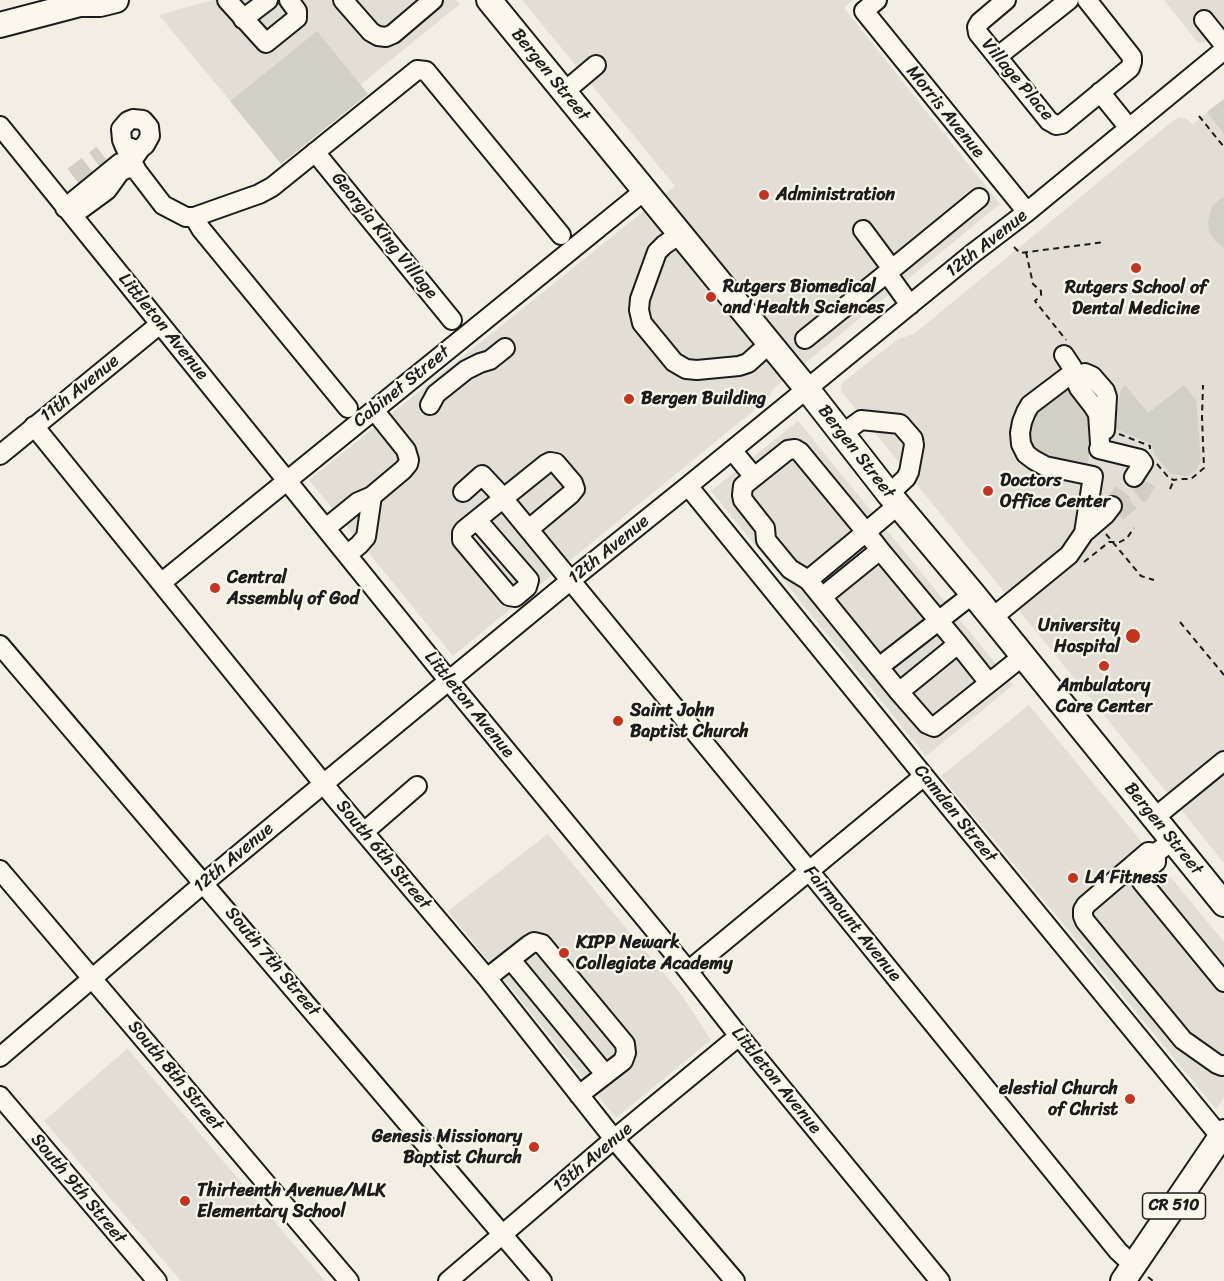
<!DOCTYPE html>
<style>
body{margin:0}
canvas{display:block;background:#f2eee4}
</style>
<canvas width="1224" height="1281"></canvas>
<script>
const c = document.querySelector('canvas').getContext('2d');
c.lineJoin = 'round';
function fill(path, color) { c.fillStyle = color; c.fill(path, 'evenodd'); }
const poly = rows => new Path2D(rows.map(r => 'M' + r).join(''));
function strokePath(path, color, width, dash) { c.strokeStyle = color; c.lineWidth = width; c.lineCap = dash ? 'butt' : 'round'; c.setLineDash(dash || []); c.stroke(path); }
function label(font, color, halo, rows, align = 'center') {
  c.font = font + ' Sriracha,sans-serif'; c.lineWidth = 4.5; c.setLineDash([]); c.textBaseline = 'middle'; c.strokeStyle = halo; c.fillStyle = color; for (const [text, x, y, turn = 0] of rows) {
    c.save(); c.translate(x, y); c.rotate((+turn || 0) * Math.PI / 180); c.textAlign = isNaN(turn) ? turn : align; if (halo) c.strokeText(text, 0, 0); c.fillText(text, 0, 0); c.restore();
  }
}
fill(poly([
 [213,0,456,0,460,4,360,85,317,31,230,101,159,15],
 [522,0,853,0,844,8,1000,204,772,390,769,398,453,656,309,480,675,186],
 [1164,0,1224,0,1224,27,1206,42,1198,43],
 [1224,99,1224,863,841,391,842,383,898,339,914,334,1174,120,1180,117,1186,119,1193,124],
 [798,421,1013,685,926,756,711,491],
 [1029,705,1224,942,1224,1098,1216,1109,941,776],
 [548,834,681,994,711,1040,616,1118,448,911],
 [128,1048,128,1049,325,1281,181,1281,44,1121]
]), '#e2ded5');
fill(poly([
 [317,31,368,94,281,164,230,101],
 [1224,99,1224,134,1207,112],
 [1224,197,1224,248,1214,240,1209,231,1208,221,1211,209,1217,201],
 [1125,385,1148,413,1184,385,1196,400,1201,460,1196,471,1186,476,1171,474,1154,454,1152,444,1116,429,1114,427,1121,389],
 [1067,387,1070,387,1089,410,1094,430,1088,462,1085,466,1044,458,1035,451,1029,443,1028,432,1035,411]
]), '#d2cfc6');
strokePath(poly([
 [73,176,102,154],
 [1112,506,1134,477],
 [1117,513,1141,493,1147,482]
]), '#d2cec6', 18, [18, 9]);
const minor = poly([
 [227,0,266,43,297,18,297,11,289,0],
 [343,0,371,32,378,36,386,37,393,34,433,0],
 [877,0,864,11,1027,212],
 [1006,0,980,22,977,27,978,33,1049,121,1056,125,1062,124,1130,68,1132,62,1132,57,1087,0],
 [243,19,268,0],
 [1204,20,1224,45],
 [997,57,1069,0],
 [564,92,596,65],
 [1100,92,1129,128],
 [0,126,449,681,681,962,739,1036,940,1281],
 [124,145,137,171,163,205,186,217,194,217,259,194,272,187,417,70,426,71,561,235],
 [315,152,452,320],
 [126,169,141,148,145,145,150,136,149,127,143,120,133,119,128,121,121,129,122,140,124,145,128,147,137,150,141,148],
 [65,208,120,163,124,163,133,169],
 [81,209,107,190,120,172,124,170],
 [194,217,201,229,348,408],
 [863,230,892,269],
 [680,234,664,245,657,252,640,299,639,310,642,323,674,362,686,369,697,370,739,366,748,363,769,344],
 [886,274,979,198],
 [805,339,887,273,910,305],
 [1064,355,1072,367,1074,376,1085,373,1092,376,1105,391,1107,397,1105,430],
 [430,405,436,394,466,370,480,363,490,360,505,348],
 [34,426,335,798,487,978,614,1139,735,1281],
 [842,434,861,420,900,424,913,439,914,445,909,472,906,478,889,494],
 [1099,449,1140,459,1143,463,1134,477],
 [732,450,754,477],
 [0,455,160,324],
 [688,486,924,776,1224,1141],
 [463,492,482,475,497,491,801,861,1118,1251,1134,1266],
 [477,520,529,580,527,587,515,597,509,596,462,540,462,533,464,530,546,464,550,462,556,463,573,483,575,489,571,494,529,529],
 [326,528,358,502,372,496],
 [1084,533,1105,515,1112,506],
 [348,554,359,545,366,537,372,496,403,470,408,464,409,460,406,450,374,410],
 [808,580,899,692,958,644,880,550,866,532,800,452,795,449,788,450,743,486,742,495,743,500,765,528,766,540,790,569,808,580,866,532,898,505],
 [161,583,644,191],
 [822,597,880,550],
 [992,618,1069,555,1084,533,1093,476,1045,466,1034,460,1026,454,1021,444,1020,433,1022,422,1026,412,1030,405,1067,377,1074,376,1079,388,1093,406,1098,414,1100,443],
 [958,644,989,683],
 [0,645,542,1281],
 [879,667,973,594],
 [899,692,927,724,934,727,1023,656],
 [1154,818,1224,761],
 [364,832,417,786],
 [1172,841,1156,853,1148,852,1086,905,1083,910,1083,916,1085,921,1183,1040,1217,1064,1222,1066,1224,1065],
 [1156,853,1156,862,1142,874,1141,878,1142,882,1224,982],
 [0,870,349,1281],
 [511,960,605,1074],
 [688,971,924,776],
 [487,978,529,945,534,942,542,944,625,1044,626,1053,623,1061,579,1095],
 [0,1057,204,883,333,776,571,580,688,486,972,254,1027,212,1224,50],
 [0,1096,157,1281],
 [448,1281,614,1139,739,1036]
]);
const major = poly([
 [489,0,807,389,889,494,973,594,1224,904],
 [0,25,80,4,100,4,116,0],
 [1123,1281,1224,1132]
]);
strokePath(minor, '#1c1c1c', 22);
strokePath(major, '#1c1c1c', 28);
strokePath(poly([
 [1199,116,1224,147],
 [1014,247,1020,253,1105,242],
 [1026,252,1033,284,1041,291,1041,295,1035,301,1066,340],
 [1119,434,1150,446,1150,449],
 [1157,464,1169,478,1174,480,1179,479,1191,479,1204,468,1202,417,1203,385],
 [1170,489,1174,480],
 [1106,534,1141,576,1154,580],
 [1084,562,1109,542,1120,542,1127,538,1134,528],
 [1180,622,1224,675],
 [1148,1277,1153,1281]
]), '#1c1c1c', 2, [6, 4.5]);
strokePath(minor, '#fbf7ec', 18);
strokePath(major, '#fbf7ec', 24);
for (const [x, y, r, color] of [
 [764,195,6,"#c8321e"],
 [1136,268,6,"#c8321e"],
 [711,297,6,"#c8321e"],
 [629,399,6,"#c8321e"],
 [988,491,6,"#c8321e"],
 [215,588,6,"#c8321e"],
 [1133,636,8,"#c8321e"],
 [1104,666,6,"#c8321e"],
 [618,721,6,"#c8321e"],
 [1073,878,6,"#c8321e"],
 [564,953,6,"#c8321e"],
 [1130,1099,6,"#c8321e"],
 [534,1147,6,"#c8321e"],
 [185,1201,6,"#c8321e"]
]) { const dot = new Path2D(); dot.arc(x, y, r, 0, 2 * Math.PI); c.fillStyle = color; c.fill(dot); strokePath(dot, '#fbf7ec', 2); }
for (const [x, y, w] of [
 [1174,1206,63]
]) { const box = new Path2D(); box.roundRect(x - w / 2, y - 13, w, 26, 4.5); c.fillStyle = '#fbf7ec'; c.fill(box); strokePath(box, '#1c1c1c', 1.5); }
label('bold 16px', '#1c1c1c', null, [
 ["CR 510",1174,1206]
]);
label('18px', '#1c1c1c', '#fbf7ec', [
 ["Bergen Street",550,75,51],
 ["Village Place",1017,80,50],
 ["Morris Avenue",945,112,51],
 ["Georgia King Village",384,236,51],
 ["12th Avenue",987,244,-38],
 ["Littleton Avenue",163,327,51],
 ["Cabinet Street",402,387,-39],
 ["11th Avenue",80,389,-39],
 ["Bergen Street",856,452,52],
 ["12th Avenue",609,550,-39],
 ["Littleton Avenue",469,705,51],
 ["Camden Street",955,814,51],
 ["Bergen Street",1163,829,51],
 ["South 6th Street",383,855,50],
 ["12th Avenue",234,858,-40],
 ["Fairmount Avenue",852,924,51],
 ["South 7th Street",272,962,50],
 ["South 8th Street",175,1076,50],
 ["Littleton Avenue",776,1081,51],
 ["13th Avenue",593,1158,-40],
 ["South 9th Street",78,1189,50]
]);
label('bold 18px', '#1c1c1c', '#fbf7ec', [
 ["Administration",776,195],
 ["Rutgers Biomedical",723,287],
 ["and Health Sciences",723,308],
 ["Rutgers School of",1136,288,"center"],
 ["Dental Medicine",1136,309,"center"],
 ["Bergen Building",641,399],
 ["Doctors",1000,481],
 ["Office Center",1000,502],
 ["Central",227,578],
 ["Assembly of God",227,599],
 ["University",1120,626,"right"],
 ["Hospital",1120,647,"right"],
 ["Ambulatory",1104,686,"center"],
 ["Care Center",1104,707,"center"],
 ["Saint John",630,711],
 ["Baptist Church",630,732],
 ["LA Fitness",1085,878],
 ["KIPP Newark",576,943],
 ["Collegiate Academy",576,964],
 ["elestial Church",1118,1089,"right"],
 ["of Christ",1118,1110,"right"],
 ["Genesis Missionary",522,1137,"right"],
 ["Baptist Church",522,1158,"right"],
 ["Thirteenth Avenue/MLK",197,1191],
 ["Elementary School",197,1212]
], 'left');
</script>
